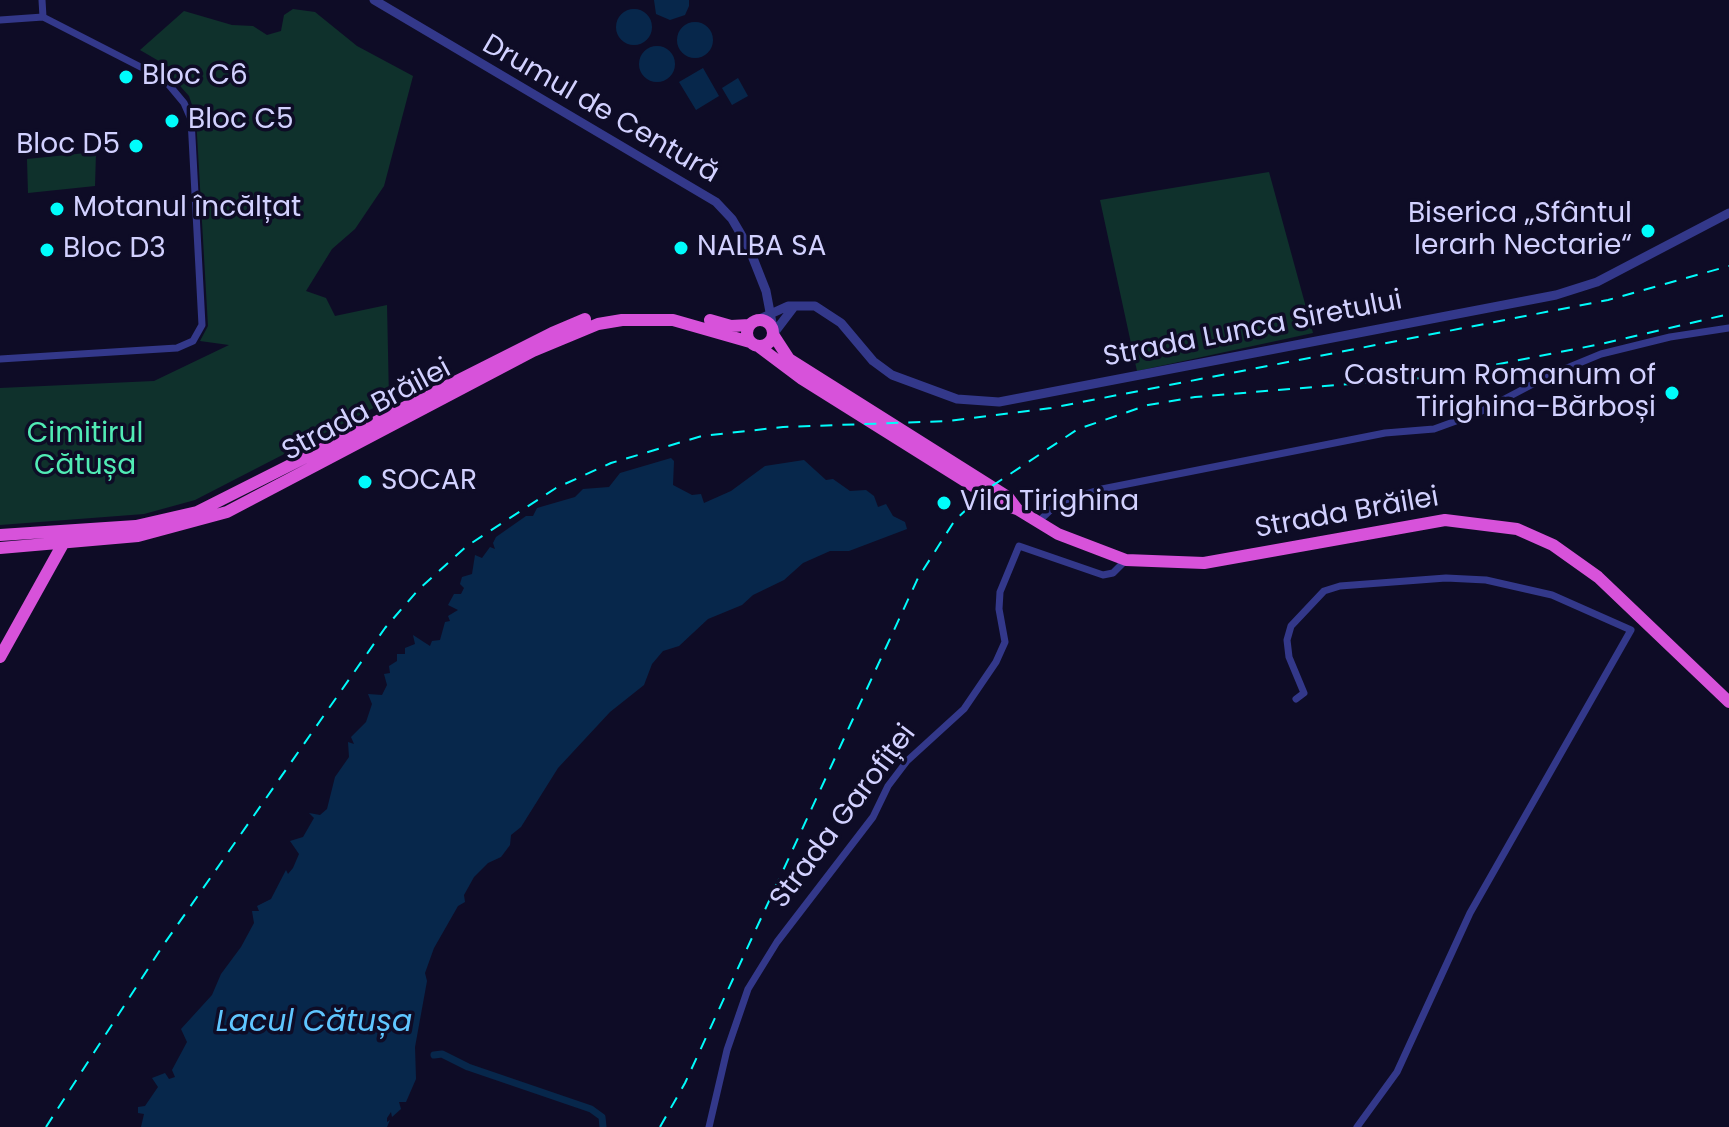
<!DOCTYPE html>
<meta charset="utf-8">
<style>
body{margin:0}
canvas{display:block;background:#0e0c26}
</style>
<canvas width="1729" height="1127"></canvas>
<script>
const c = document.querySelector('canvas').getContext('2d');
c.lineJoin = 'round';
function fill(path, color) { c.fillStyle = color; c.fill(path, 'evenodd'); }
const poly = rows => new Path2D(rows.map(r => 'M' + r).join(''));
function strokePath(path, color, width, dash) { c.strokeStyle = color; c.lineWidth = width; c.lineCap = dash ? 'butt' : 'round'; c.setLineDash(dash || []); c.stroke(path); }
function label(font, color, halo, rows, align = 'center') {
  c.font = font + ' Poppins,sans-serif'; c.lineWidth = 7; c.setLineDash([]); c.textBaseline = 'middle'; c.strokeStyle = halo; c.fillStyle = color; for (const [text, x, y, turn = 0] of rows) {
    c.save(); c.translate(x, y); c.rotate((+turn || 0) * Math.PI / 180); c.textAlign = isNaN(turn) ? turn : align; if (halo) c.strokeText(text, 0, 0); c.fillText(text, 0, 0); c.restore();
  }
}
fill(poly([
 [293,9,315,12,357,46,413,76,384,186,355,229,332,249,306,291,326,298,335,316,387,305,389,400,195,500,144,514,0,525,0,388,154,381,229,345,200,341,208,326,196,117,189,96,173,78,176,71,140,50,184,11,232,25,253,26,267,35,281,31,284,15],
 [96,152,95,186,28,193,27,159],
 [1269,172,1313,333,1137,371,1100,200]
]), '#0f312c');
fill(poly([
 [654,0,689,0,689,6,685,15,670,20,656,14],
 '616 27a18 18 0 1 1 36 0a18 18 0 1 1-36 0Z',
 '677 40a18 18 0 1 1 36 0a18 18 0 1 1-36 0Z',
 '639 64a18 18 0 1 1 36 0a18 18 0 1 1-36 0Z',
 [703,68,719,96,696,110,679,82],
 [738,78,748,96,732,105,722,88],
 [671,458,674,461,673,485,692,495,701,494,704,503,731,491,765,466,804,460,826,480,833,479,850,491,866,490,874,496,878,507,886,504,893,516,905,522,907,529,849,551,830,551,803,563,784,580,753,595,742,605,708,619,679,646,663,651,652,664,644,685,610,712,558,768,521,827,511,835,510,845,501,857,488,863,474,877,464,895,465,902,458,906,434,948,425,973,427,981,415,1047,416,1079,406,1102,399,1102,401,1109,392,1117,391,1112,387,1118,387,1122,390,1120,387,1127,141,1127,144,1114,138,1113,138,1107,145,1106,158,1087,152,1078,165,1073,169,1079,175,1077,172,1070,187,1042,181,1029,212,995,221,974,241,947,254,923,252,911,259,911,257,906,271,899,286,870,288,874,293,868,299,854,290,841,303,837,314,818,309,813,320,815,327,809,335,777,349,757,348,742,354,744,351,737,366,722,372,704,368,694,382,695,387,685,384,674,390,673,389,666,397,661,397,654,405,654,405,648,415,644,413,635,430,646,432,641,440,640,445,622,450,621,448,616,458,610,448,605,454,594,461,594,464,588,460,584,462,577,472,574,475,555,482,558,490,547,495,549,493,543,496,537,526,516,533,516,537,508,575,497,583,489,609,487,620,473]
]), '#07274b');
strokePath(poly([
 [434,1055,442,1054,468,1067,591,1109,602,1117,603,1127]
]), '#07274b', 7);
strokePath(poly([
 [42,0,43,17],
 [0,20,43,17,164,79,184,103,191,119,202,325,193,341,177,348,0,359],
 [1038,522,1059,502,1102,489,1385,433,1434,429,1478,413,1550,375,1601,354,1670,337,1729,328],
 [1296,699,1304,693,1289,657,1287,640,1291,626,1324,591,1340,586,1446,578,1486,580,1552,595,1631,630,1470,913,1397,1072,1357,1127],
 [709,1127,727,1050,748,989,777,942,873,817,888,786,907,761,964,709,996,662,1005,642,999,609,1000,592,1019,546,1103,575,1113,573,1126,560]
]), '#33388a', 7);
strokePath(poly([
 [374,0,716,202,732,219,749,248,766,291,773,328],
 [755,321,788,306,815,306,841,323,873,361,892,375,957,399,999,402,1556,295,1597,282,1729,213],
 [774,333,793,308]
]), '#33388a', 9);
strokePath(poly([
 '747 333a13 13 0 1 1 26 0a13 13 0 1 1-26 0Z',
 [710,320,731,326,750,325],
 [774,336,789,359,1008,497,1017,509],
 [758,346,802,379,1000,503,1017,509,1058,534,1126,560,1204,563,1445,520,1517,529,1553,545,1598,577,1729,702],
 [0,535,136,526,197,512,552,333,585,319],
 [0,548,138,536,227,512,533,351,598,324,622,320,673,320,750,342],
 [0,657,64,542]
]), '#d752da', 12);
strokePath(poly([
 [46,1127,162,947,385,628,419,589,467,546,556,488,611,463,702,436,783,427,949,421,1051,408,1608,300,1729,266],
 [660,1127,685,1083,918,578,955,520,992,486,1078,429,1148,405,1195,397,1433,377,1601,344,1729,314]
]), '#00fcfb', 2, [12, 10]);
for (const [x, y, r, color] of [
 [126,77,8,"#00fcfb"],
 [172,121,8,"#00fcfb"],
 [136,146,8,"#00fcfb"],
 [57,209,8,"#00fcfb"],
 [1648,231,8,"#00fcfb"],
 [681,248,8,"#00fcfb"],
 [47,250,8,"#00fcfb"],
 [1672,393,8,"#00fcfb"],
 [365,482,8,"#00fcfb"],
 [944,503,8,"#00fcfb"]
]) { const dot = new Path2D(); dot.arc(x, y, r, 0, 2 * Math.PI); c.fillStyle = color; c.fill(dot); strokePath(dot, '#0e0c26', 3); }
label('28px', '#d2d1ff', '#0e0c26', [
 ["Bloc C6",142,77],
 ["Bloc C5",188,121],
 ["Bloc D5",120,146,"right"],
 ["Motanul încălțat",73,209],
 ["Biserica „Sfântul",1632,215,"right"],
 ["Ierarh Nectarie“",1632,247,"right"],
 ["NALBA SA",697,248],
 ["Bloc D3",63,250],
 ["Castrum Romanum of",1656,377,"right"],
 ["Tirighina-Bărboși",1656,409,"right"],
 ["SOCAR",381,482],
 ["Vila Tirighina",960,503]
], 'left');
label('28px', '#d2d1ff', '#0e0c26', [
 ["Drumul de Centură",600,110,30],
 ["Strada Lunca Siretului",1253,330,-11],
 ["Strada Brăilei",367,411,-28],
 ["Strada Brăilei",1347,514,-10],
 ["Strada Garofiței",844,817,-53]
]);
label('28px', '#51ebb5', '#0e0c26', [
 ["Cimitirul",85,435],
 ["Cătușa",85,467]
]);
label('italic 30px', '#5fc6ff', '#0e0c26', [
 ["Lacul Cătușa",314,1023]
]);
</script>
